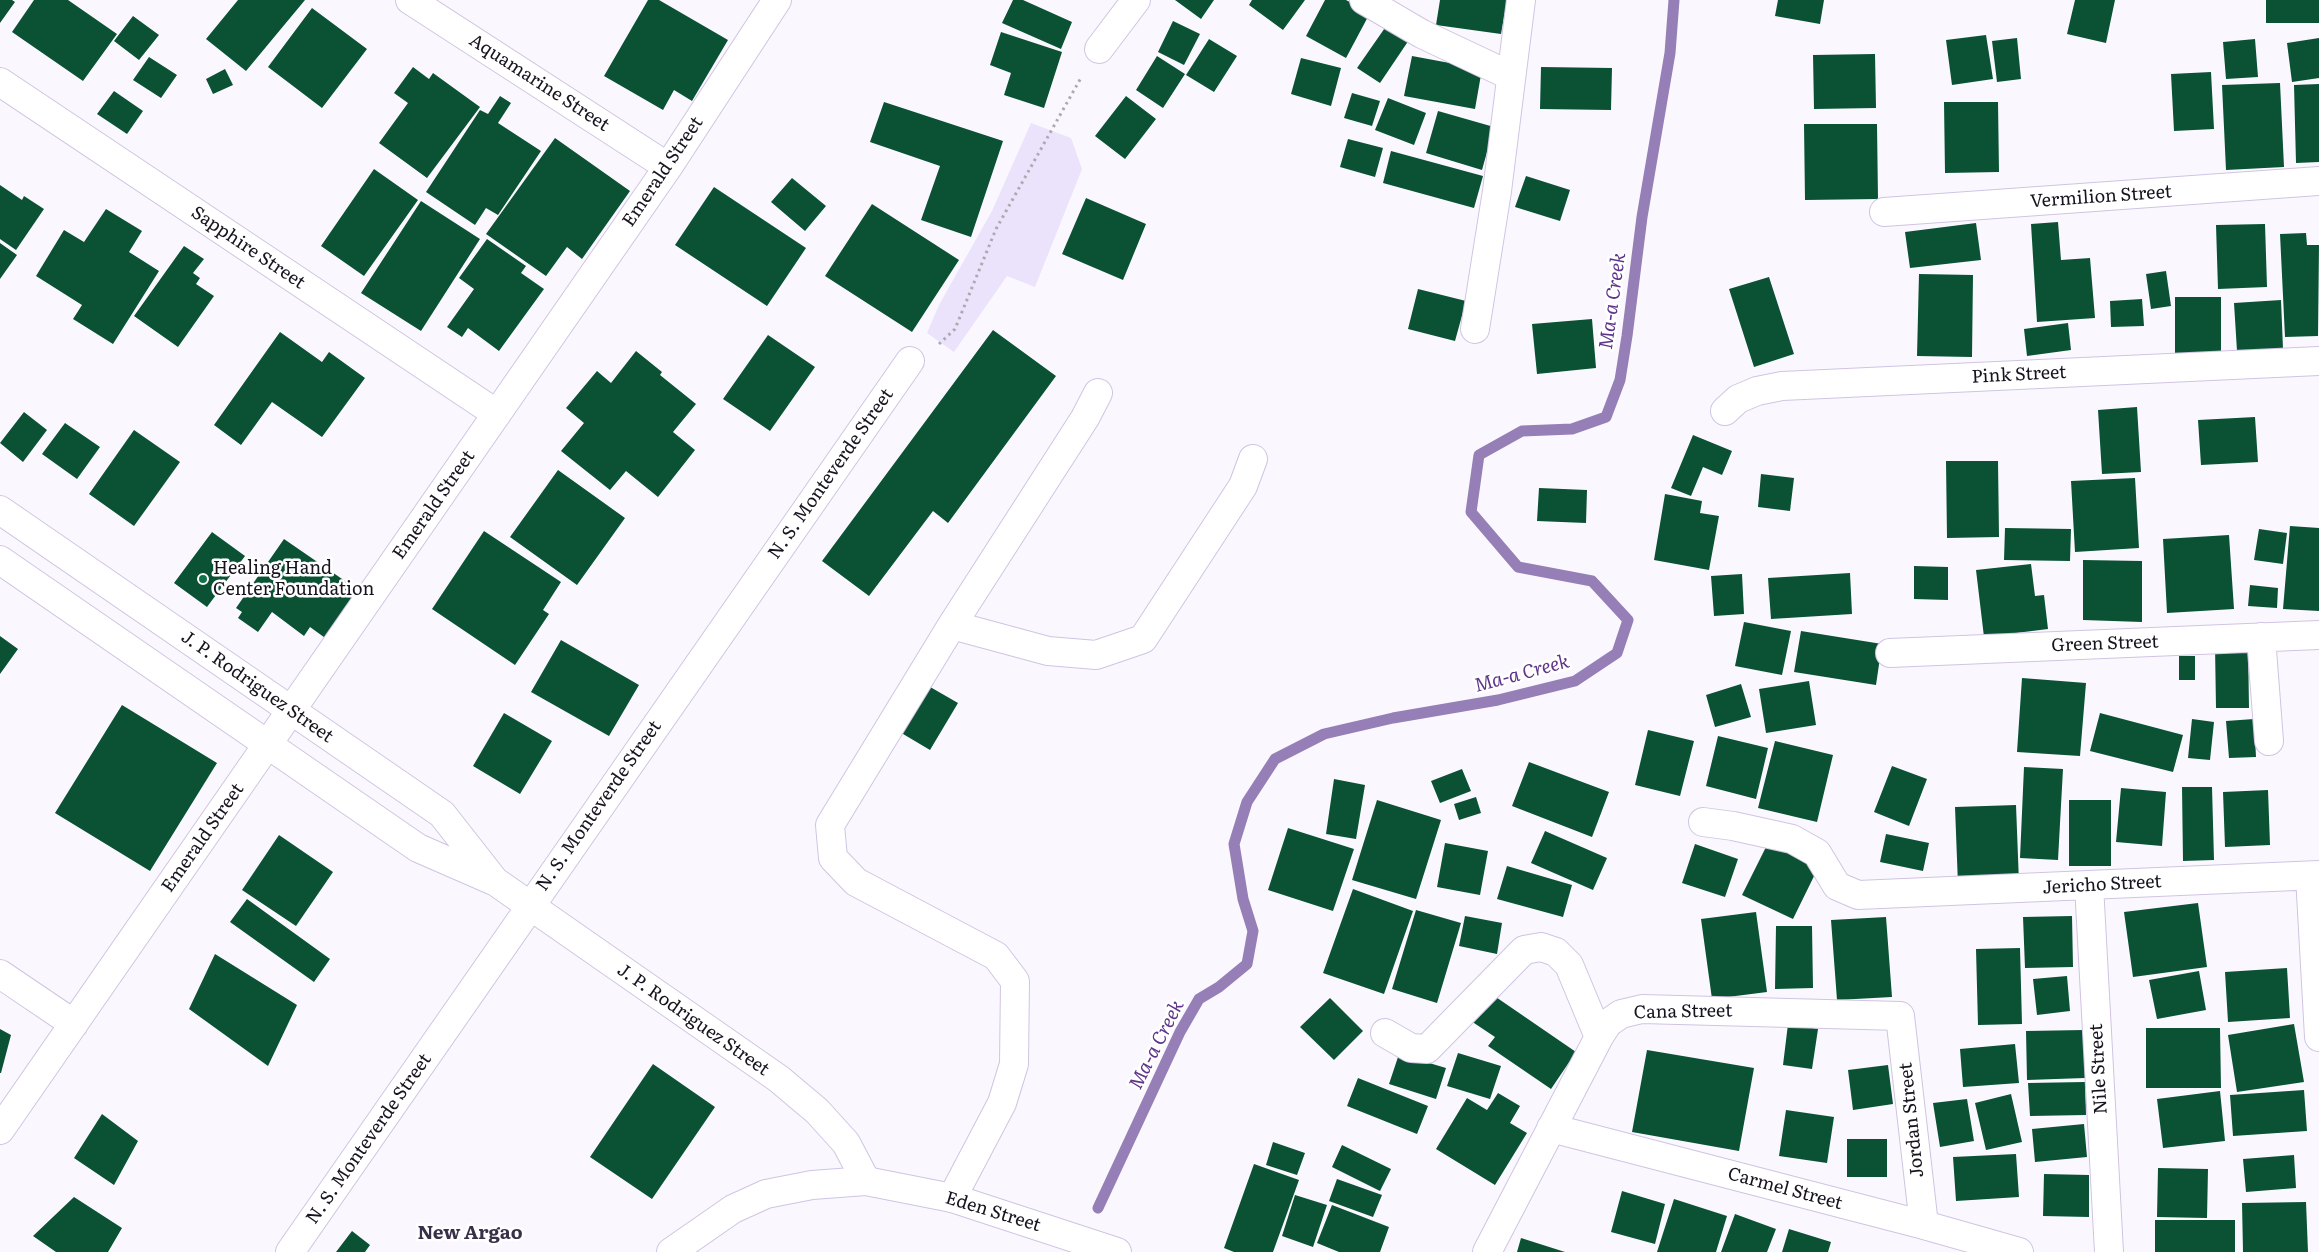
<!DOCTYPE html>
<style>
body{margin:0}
canvas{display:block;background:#faf8fe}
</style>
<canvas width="2319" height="1252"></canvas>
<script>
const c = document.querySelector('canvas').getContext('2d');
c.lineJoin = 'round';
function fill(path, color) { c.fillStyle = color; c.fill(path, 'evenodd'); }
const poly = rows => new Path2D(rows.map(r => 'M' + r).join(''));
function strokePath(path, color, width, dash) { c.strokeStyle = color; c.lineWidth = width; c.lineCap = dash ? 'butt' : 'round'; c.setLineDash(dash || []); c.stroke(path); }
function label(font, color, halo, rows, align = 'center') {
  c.font = font + ' Literata,serif'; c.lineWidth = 5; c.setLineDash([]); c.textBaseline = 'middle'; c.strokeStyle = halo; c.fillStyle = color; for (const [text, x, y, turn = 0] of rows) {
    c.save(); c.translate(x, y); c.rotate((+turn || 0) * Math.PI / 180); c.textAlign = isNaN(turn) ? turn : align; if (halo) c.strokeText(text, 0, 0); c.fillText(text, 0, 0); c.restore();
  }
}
fill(poly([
 [1031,123,1071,138,1082,169,1035,287,1007,276,954,352,927,333,939,305,992,211]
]), '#ebe2fb');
strokePath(poly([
 [1098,1208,1180,1032,1199,999,1219,987,1247,964,1253,931,1243,899,1234,844,1247,802,1275,759,1324,734,1393,718,1498,700,1575,681,1617,653,1628,620,1592,581,1518,567,1471,512,1479,455,1522,431,1572,429,1606,417,1620,380,1627,336,1642,217,1670,53,1674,0]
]), '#957fb6', 11);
fill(poly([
 [0,0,12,0,15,2,0,23],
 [34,0,68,0,117,34,83,81,12,32],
 [238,0,305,0,246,71,206,39],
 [648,0,659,0,728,40,692,101,674,90,663,110,604,76],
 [1013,0,1023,0,1072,22,1061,49,1002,23],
 [1175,0,1214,0,1201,19],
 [1252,0,1305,0,1283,30,1249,5],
 [1325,0,1346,0,1370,13,1346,58,1306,36],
 [1440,0,1507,0,1501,34,1436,25],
 [1778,0,1824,0,1820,24,1775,16],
 [2075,0,2115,0,2106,43,2067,34],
 [2266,0,2319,0,2319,23,2266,23],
 [312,8,367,49,322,108,268,67],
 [133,16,159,35,139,60,114,41],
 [1173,21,1200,34,1184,65,1158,52],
 [1389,22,1411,37,1380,83,1357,68],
 [1001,32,1062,52,1044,108,1004,95,1011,73,990,65],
 [1986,35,1993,79,1952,85,1946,40],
 [2017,38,2021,79,1997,82,1992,41],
 [2319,38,2319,78,2292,82,2287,43],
 [1209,39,1237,56,1214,92,1186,75],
 [2255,39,2258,77,2226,79,2223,42],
 [1875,54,1876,108,1814,109,1813,55],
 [1157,56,1185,74,1163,108,1136,90],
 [1412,56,1482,69,1475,109,1404,96],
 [149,57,177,75,161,98,133,80],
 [1301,58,1341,68,1331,106,1291,94],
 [413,67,429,79,433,73,480,107,427,178,379,143,408,103,394,93],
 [1541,67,1612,68,1611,110,1540,109],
 [225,69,233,85,213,94,206,79],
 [2211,72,2214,129,2174,131,2171,74],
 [2280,83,2284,167,2226,170,2222,85],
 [2319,84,2319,162,2296,163,2294,85],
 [114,91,143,111,127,134,97,114],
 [1352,93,1380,101,1372,126,1344,118],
 [500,96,511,103,498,123,541,151,498,215,486,208,475,225,426,192,480,110,488,114],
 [1126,96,1156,119,1125,159,1095,136],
 [1388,98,1426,113,1414,145,1375,130],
 [884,102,1003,141,971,237,921,220,940,166,870,142],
 [1944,102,1998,102,1999,172,1945,173],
 [1438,111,1494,127,1482,170,1426,153],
 [1804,124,1877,124,1878,199,1805,200],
 [555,138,630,191,582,259,567,247,546,276,486,234],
 [1348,139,1383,148,1375,177,1340,167],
 [1391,151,1483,176,1474,208,1383,183],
 [374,169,418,200,364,276,321,246],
 [1526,176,1570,190,1560,221,1515,207],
 [792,178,826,206,805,231,771,202],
 [0,185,22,200,24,196,44,209,16,250,0,239],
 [714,187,806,248,767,306,675,245],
 [1086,198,1146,224,1123,280,1062,254],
 [421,201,480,239,421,331,361,293],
 [872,204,959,260,912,332,825,276],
 [106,209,142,231,129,252,159,271,113,344,73,319,82,305,36,276,64,230,84,242],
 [2058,222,2061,260,2090,258,2095,318,2037,322,2031,224],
 [1976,223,1981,260,1910,268,1905,232],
 [2265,224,2267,287,2218,289,2216,225],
 [2306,233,2307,245,2319,245,2318,336,2285,337,2280,234],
 [487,239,526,266,521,273,544,289,499,351,468,328,462,337,447,327,474,289,459,278],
 [0,243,17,255,0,279],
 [184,246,204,259,193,273,200,278,196,284,214,296,178,347,134,316],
 [2166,271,2171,306,2151,309,2146,274],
 [1919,274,1973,275,1972,357,1917,356],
 [1769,277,1794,354,1754,367,1729,289],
 [1418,289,1466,301,1455,341,1408,329],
 [2175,297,2221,297,2221,360,2175,359],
 [2142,299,2144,326,2111,327,2110,301],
 [2281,300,2283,349,2237,351,2234,303],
 [1592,319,1596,368,1537,374,1532,324],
 [2068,323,2071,350,2027,356,2024,329],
 [993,330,1056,376,948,523,933,511,869,596,822,561],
 [280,332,322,362,329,352,365,378,322,437,272,402,241,445,214,425],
 [768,335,815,367,770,431,723,399],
 [636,351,662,372,660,375,696,404,673,432,695,450,658,497,626,471,610,490,561,451,584,423,566,408,597,371,611,383],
 [2137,407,2141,472,2102,474,2098,410],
 [24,412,47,430,23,462,0,443],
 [2255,417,2258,462,2201,465,2198,420],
 [65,423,100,447,77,479,42,454],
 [134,430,180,462,134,526,89,494],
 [1693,435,1732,451,1722,475,1703,467,1691,496,1671,488],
 [1946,461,1998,461,1999,537,1947,538],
 [558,470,625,518,577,585,510,537],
 [1761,474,1794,478,1790,511,1758,507],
 [2135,478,2139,548,2075,552,2071,481],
 [1539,488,1587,490,1586,523,1537,521],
 [1665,494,1702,501,1700,513,1719,516,1709,570,1654,560],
 [2290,526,2319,528,2319,611,2283,609],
 [2005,528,2071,529,2070,561,2004,560],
 [2259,529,2287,533,2283,564,2254,560],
 [484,531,561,582,543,610,549,614,515,665,432,609],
 [212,532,245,556,207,607,174,583],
 [2229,535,2234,609,2167,613,2163,539],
 [284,539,361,592,328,640,310,627,304,636,272,612,258,632,238,618,242,612,236,608],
 [2083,560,2142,561,2142,622,2083,620],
 [2031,564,2035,596,2044,595,2048,629,1984,637,1976,570],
 [1914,566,1948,567,1948,600,1914,599],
 [1850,573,1852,614,1771,619,1768,578],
 [1742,574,1744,614,1714,616,1711,576],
 [2250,585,2278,588,2277,608,2248,606],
 [1744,622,1791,631,1782,675,1735,666],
 [1801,631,1882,644,1876,685,1794,672],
 [0,636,18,649,0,674],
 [561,640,639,685,609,736,531,692],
 [2248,645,2249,708,2216,708,2215,646],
 [2179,656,2195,656,2195,680,2179,680],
 [2022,678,2086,683,2080,756,2017,752],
 [1809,681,1816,725,1766,733,1759,689],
 [925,684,958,703,930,750,898,731],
 [1741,684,1751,717,1715,727,1706,695],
 [122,705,217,763,150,871,55,813],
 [504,713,552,741,520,794,473,766],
 [2100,713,2183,735,2173,772,2090,751],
 [2192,719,2214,722,2210,760,2188,758],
 [2254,719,2256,757,2229,758,2226,721],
 [1648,730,1694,741,1680,796,1635,785],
 [1718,736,1768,748,1756,799,1706,786],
 [1775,741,1833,755,1817,822,1758,808],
 [1529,762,1609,792,1592,837,1512,806],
 [1892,766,1927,779,1909,826,1874,812],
 [2024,767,2063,769,2058,860,2020,858],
 [1462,769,1471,791,1440,803,1431,781],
 [1334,779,1365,785,1356,839,1326,834],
 [2182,787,2212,787,2214,860,2183,861],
 [2121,788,2166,792,2162,846,2116,842],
 [2268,790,2270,845,2225,847,2223,792],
 [1476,797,1481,813,1459,820,1454,804],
 [1377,800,1441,820,1416,899,1352,880],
 [2069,800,2111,800,2111,866,2069,866],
 [2016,805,2019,883,1958,885,1955,807],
 [1288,828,1354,849,1333,911,1268,890],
 [1545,831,1607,858,1593,890,1531,863],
 [1886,834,1929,843,1923,871,1880,862],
 [279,835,333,872,296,926,242,890],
 [1445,843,1488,851,1480,895,1437,887],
 [1768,843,1818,868,1793,919,1742,895],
 [1695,844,1738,859,1725,897,1682,883],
 [1507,866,1572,885,1563,917,1497,899],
 [1353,889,1413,911,1384,994,1323,973],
 [247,899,330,959,314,982,230,922],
 [2198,903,2207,967,2133,977,2124,912],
 [1416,910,1461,923,1437,1003,1392,989],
 [1756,912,1767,992,1712,999,1701,919],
 [1465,916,1502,923,1497,954,1459,946],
 [2072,916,2073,967,2025,968,2023,917],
 [1886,917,1892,997,1837,1000,1831,920],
 [1776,926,1812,926,1813,988,1775,989],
 [2020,948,2022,1024,1978,1025,1976,949],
 [215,954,297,1005,268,1066,189,1009],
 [2287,968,2290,1018,2228,1022,2225,972],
 [2199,971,2206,1010,2157,1019,2149,980],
 [2067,976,2070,1011,2037,1015,2033,979],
 [1490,993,1576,1052,1551,1089,1488,1046,1495,1037,1471,1021],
 [1330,998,1363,1031,1334,1060,1300,1027],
 [1788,1024,1818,1029,1812,1069,1783,1065],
 [2294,1024,2304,1082,2237,1092,2228,1035],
 [2146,1028,2220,1028,2221,1088,2146,1088],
 [0,1029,11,1035,1,1073,0,1073],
 [2084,1030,2085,1078,2027,1080,2026,1031],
 [2015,1044,2019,1083,1963,1087,1960,1049],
 [1647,1050,1754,1068,1739,1151,1632,1132],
 [1458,1053,1501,1066,1490,1099,1447,1086],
 [1399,1054,1446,1068,1436,1099,1389,1084],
 [653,1064,715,1107,652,1199,590,1157],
 [1888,1065,1893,1104,1853,1110,1848,1070],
 [1358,1078,1428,1106,1417,1134,1347,1106],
 [2085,1082,2086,1115,2030,1116,2028,1083],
 [2304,1090,2307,1131,2233,1136,2230,1095],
 [2220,1091,2225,1141,2163,1148,2157,1099],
 [1498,1093,1520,1106,1510,1123,1527,1133,1495,1185,1436,1149,1467,1098,1487,1110],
 [2011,1094,2022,1142,1986,1150,1975,1103],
 [1967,1099,1974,1141,1940,1147,1933,1103],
 [1786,1110,1834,1117,1827,1163,1779,1156],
 [102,1114,138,1141,114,1185,74,1158],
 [2084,1124,2087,1157,2035,1162,2032,1129],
 [1847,1139,1887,1139,1887,1177,1847,1177],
 [1273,1142,1305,1153,1297,1175,1266,1165],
 [1342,1145,1391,1169,1380,1191,1332,1167],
 [2016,1154,2019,1197,1956,1201,1953,1157],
 [2294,1155,2296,1188,2246,1192,2243,1159],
 [1254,1164,1299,1180,1273,1252,1234,1252,1224,1248],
 [2158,1168,2208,1169,2207,1218,2157,1217],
 [2044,1174,2089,1175,2089,1217,2043,1216],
 [1337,1179,1382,1195,1373,1217,1329,1201],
 [1622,1191,1665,1204,1655,1244,1611,1232],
 [1295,1195,1327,1205,1313,1247,1282,1236],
 [74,1197,122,1228,108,1252,56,1252,33,1236],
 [1674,1199,1727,1216,1716,1252,1657,1252],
 [2306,1202,2308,1252,2243,1252,2242,1203],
 [1332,1205,1389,1227,1380,1252,1339,1252,1317,1243],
 [1735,1214,1776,1229,1767,1252,1721,1252],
 [2155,1220,2235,1220,2235,1252,2155,1252],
 [1789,1229,1831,1242,1828,1252,1782,1252],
 [352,1231,370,1245,365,1252,336,1252],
 [1521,1238,1565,1252,1517,1252]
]), '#0a5233');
const minor = poly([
 [410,0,668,167],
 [1364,0,1422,34,1511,76],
 [1099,49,1136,0],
 [0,82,497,414],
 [1884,212,2319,181],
 [1475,329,1497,191,1521,0],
 [1098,393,1085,418,952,625,1048,651,1096,655,1143,639,1243,486,1253,459],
 [1725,411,1738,399,1757,391,1782,386,2319,361],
 [0,510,442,814,493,879],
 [0,560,418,848,496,882,779,1079,817,1111,846,1143,866,1181],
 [952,625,830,825,833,858,856,882,996,956,1015,981,1014,1064,1002,1103,952,1198],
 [2261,637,2269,741],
 [1890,653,2319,635],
 [1703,822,1733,826,1792,839,1817,853,1837,886,1858,895,2319,875],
 [2310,876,2319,1037],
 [2089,885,2109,1252],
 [0,974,74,1024],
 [1385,1033,1411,1048,1427,1049,1524,950,1541,947,1556,952,1569,965,1599,1037],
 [1551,1128,1924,1225,2019,1252],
 [0,1130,668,167,777,0],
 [290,1252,910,361],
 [1487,1252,1599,1037,1608,1023,1621,1014,1642,1009,1900,1016,1924,1225]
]);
const major = poly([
 [671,1252,733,1209,766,1194,812,1185,866,1181,952,1198,1117,1252]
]);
strokePath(minor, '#d0c4e3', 30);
strokePath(major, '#d0c4e3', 30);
strokePath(poly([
 [939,344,955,329,996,229,1082,76]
]), '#acaab1', 3, [2.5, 4]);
strokePath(minor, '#fff', 28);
strokePath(major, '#fff', 28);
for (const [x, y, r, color] of [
 [203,579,5,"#117248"]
]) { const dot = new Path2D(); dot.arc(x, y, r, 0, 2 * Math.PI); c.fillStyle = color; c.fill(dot); strokePath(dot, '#fff', 2); }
label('18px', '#18141f', '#fff', [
 ["Aquamarine Street",539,83,33],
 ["Emerald Street",663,172,-56],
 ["Vermilion Street",2101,197,-4],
 ["Sapphire Street",248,248,34],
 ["Pink Street",2019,375,-3],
 ["N. S. Monteverde Street",831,474,-55],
 ["Emerald Street",434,505,-55],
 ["Green Street",2105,644,-2],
 ["J. P. Rodriguez Street",257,687,35],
 ["N. S. Monteverde Street",599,806,-55],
 ["Emerald Street",203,838,-55],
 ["Jericho Street",2102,885,-3],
 ["Cana Street",1683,1012,-1],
 ["J. P. Rodriguez Street",693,1020,35],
 ["Nile Street",2099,1069,-93],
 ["Jordan Street",1912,1120,-96],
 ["N. S. Monteverde Street",369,1139,-55],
 ["Carmel Street",1785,1189,15],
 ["Eden Street",993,1212,17]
]);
label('18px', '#18141f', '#fff', [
 ["Healing Hand",213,569],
 ["Center Foundation",213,590]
], 'left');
label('italic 19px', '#5e358a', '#fff', [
 ["Ma-a Creek",1613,301,-82],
 ["Ma-a Creek",1522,674,-15],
 ["Ma-a Creek",1157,1045,-63]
]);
label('bold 19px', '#392f48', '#fff', [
 ["New Argao",470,1233]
]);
</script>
